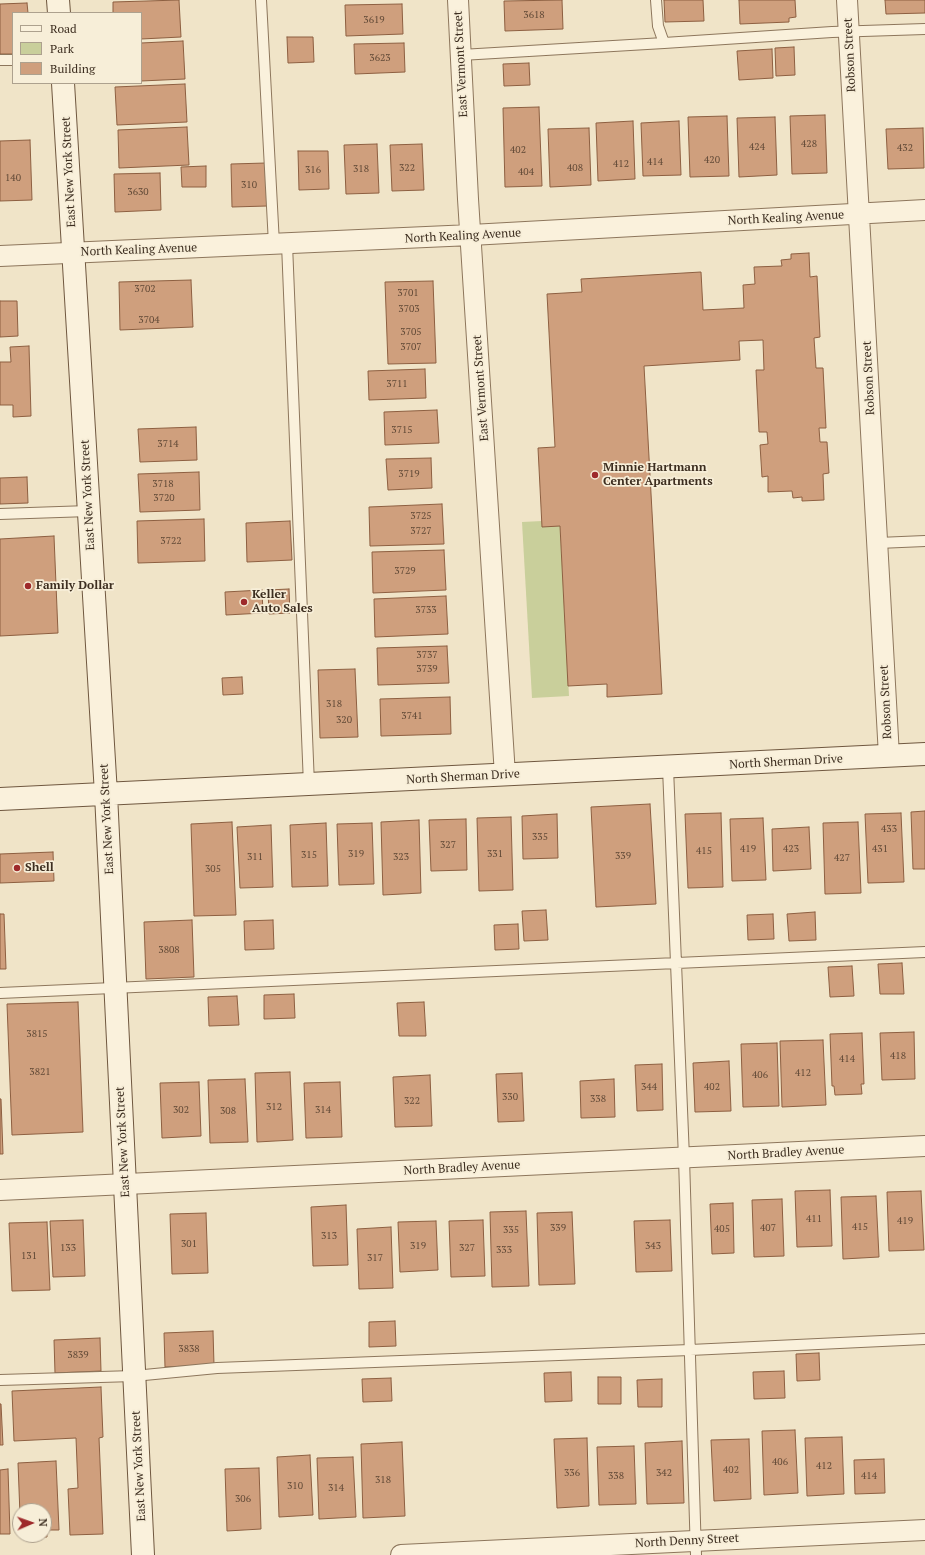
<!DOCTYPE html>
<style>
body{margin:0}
#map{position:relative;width:925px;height:1555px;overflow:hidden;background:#f0e4c8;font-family:"PT Serif",serif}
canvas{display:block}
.legend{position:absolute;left:12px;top:12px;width:130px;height:72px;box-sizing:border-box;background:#f7eed8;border:1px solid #ada18e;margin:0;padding:5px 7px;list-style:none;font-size:12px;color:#3d2e20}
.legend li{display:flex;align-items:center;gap:8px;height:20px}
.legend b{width:20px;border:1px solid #ada18e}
.north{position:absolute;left:12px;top:1503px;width:40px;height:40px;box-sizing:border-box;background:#f7eed8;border:1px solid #ada18e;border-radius:50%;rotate:88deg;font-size:11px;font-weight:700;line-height:16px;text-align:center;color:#3d2e20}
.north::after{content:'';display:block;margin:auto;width:14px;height:18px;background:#9e2a2b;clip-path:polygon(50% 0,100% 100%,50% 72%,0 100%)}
</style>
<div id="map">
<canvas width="925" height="1555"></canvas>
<ul class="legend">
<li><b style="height:5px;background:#faf1dc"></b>Road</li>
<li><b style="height:11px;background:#c9cf9b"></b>Park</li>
<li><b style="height:11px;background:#cf9f7d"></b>Building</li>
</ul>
<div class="north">N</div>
</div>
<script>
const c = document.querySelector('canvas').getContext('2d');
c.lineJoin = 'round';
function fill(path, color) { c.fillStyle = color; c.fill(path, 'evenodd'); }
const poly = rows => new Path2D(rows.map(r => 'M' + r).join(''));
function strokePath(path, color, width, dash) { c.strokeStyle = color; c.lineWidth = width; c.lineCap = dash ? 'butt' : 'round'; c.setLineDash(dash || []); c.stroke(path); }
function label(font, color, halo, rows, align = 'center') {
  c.font = font + ' "PT Serif",serif'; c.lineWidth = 3.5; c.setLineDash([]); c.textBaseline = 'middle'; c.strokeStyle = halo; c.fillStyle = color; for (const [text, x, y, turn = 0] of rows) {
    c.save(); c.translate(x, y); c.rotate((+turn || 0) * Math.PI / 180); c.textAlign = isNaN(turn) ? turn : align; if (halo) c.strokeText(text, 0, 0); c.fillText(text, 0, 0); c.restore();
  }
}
fill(poly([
 [542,521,560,526,569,696,532,698,522,522]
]), '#c9cf9b');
const building = poly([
 [179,0,181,37,141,39,141,13,113,13,113,2,179,0],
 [562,0,563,29,505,31,504,1,562,0],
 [664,0,703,0,704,21,665,22,664,0],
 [739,0,795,0,796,17,789,18,789,22,740,24,739,0],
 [885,0,925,0,925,13,886,14,885,0],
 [27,3,28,13,13,13,13,54,0,54,0,4,27,3],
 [402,4,403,34,346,36,345,5,402,4],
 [287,37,313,37,314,62,288,63,287,37],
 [183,41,185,79,141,81,141,43,183,41],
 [404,43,405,72,355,74,354,44,404,43],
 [794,47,795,75,776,76,775,48,794,47],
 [772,49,773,78,739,80,737,51,772,49],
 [529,63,530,85,504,86,503,64,529,63],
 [185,84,187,122,117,125,115,87,185,84],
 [539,107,542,186,505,187,503,108,539,107],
 [825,115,827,173,792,174,790,116,825,115],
 [727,116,729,176,690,177,688,117,727,116],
 [775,117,777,175,739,177,737,118,775,117],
 [633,121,635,179,598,181,596,123,633,121],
 [679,121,681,175,643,176,641,123,679,121],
 [187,127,189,165,119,168,118,130,187,127],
 [589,128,591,185,550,187,548,129,589,128],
 [923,128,924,168,888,169,886,129,923,128],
 [30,140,32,200,0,201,0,141,30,140],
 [377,144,379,193,346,194,344,145,377,144],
 [422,144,424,190,392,191,390,145,422,144],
 [298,151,328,151,329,189,299,190,298,151],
 [266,163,267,206,232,207,231,164,266,163],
 [206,166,206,187,182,187,181,167,206,166],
 [160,173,161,210,115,212,114,174,160,173],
 [809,253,810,277,817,276,820,337,814,338,816,368,823,368,826,428,819,428,820,442,827,442,829,473,823,474,824,500,802,501,802,497,793,498,792,491,768,492,768,476,762,477,760,445,768,444,767,432,759,432,756,370,764,370,763,340,739,341,740,360,644,366,662,694,607,697,607,684,568,686,560,526,542,527,538,448,555,447,547,294,582,292,581,279,701,272,703,310,744,308,743,285,755,284,754,267,782,266,781,260,791,259,791,254,809,253],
 [191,280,193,327,120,330,119,282,191,280],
 [433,281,436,363,388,364,385,282,433,281],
 [0,301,17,301,18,336,0,337,0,301],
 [29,346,31,416,13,417,13,405,0,405,0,362,11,362,10,347,29,346],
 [425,369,426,398,369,400,368,371,425,369],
 [437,410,439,443,385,445,384,412,437,410],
 [196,427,197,460,140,462,138,429,196,427],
 [431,458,432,488,388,490,386,459,431,458],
 [199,472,200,510,140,512,138,474,199,472],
 [27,477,28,503,0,504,0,478,27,477],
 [442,504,444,544,370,546,369,507,442,504],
 [204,519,205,561,138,563,137,521,204,519],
 [290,521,292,560,247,562,246,523,290,521],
 [54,536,58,633,0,636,0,539,54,536],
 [444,550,446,590,373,593,372,552,444,550],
 [289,589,290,613,269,614,268,590,289,589],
 [262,590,263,613,226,615,225,592,262,590],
 [446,596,448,634,375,637,374,599,446,596],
 [447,646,449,683,378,685,377,648,447,646],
 [355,669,358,737,320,738,318,670,355,669],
 [242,677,243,694,223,695,222,678,242,677],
 [450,697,451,734,381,736,380,699,450,697],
 [650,804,656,904,596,907,591,807,650,804],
 [925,811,925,869,913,869,911,812,925,811],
 [721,813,723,887,688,888,685,814,721,813],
 [901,813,904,882,868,883,865,814,901,813],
 [557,814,558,858,523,859,522,816,557,814],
 [511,817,513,890,479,891,477,818,511,817],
 [763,818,766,880,732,881,730,819,763,818],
 [466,819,467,870,431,871,429,820,466,819],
 [419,820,421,893,383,895,381,822,419,820],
 [232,822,236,915,194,916,191,824,232,822],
 [858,822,861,893,825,894,823,823,858,822],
 [326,823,328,886,292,887,290,825,326,823],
 [372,823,374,884,339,885,337,824,372,823],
 [271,825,273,887,240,888,237,827,271,825],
 [809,827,811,869,773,871,772,829,809,827],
 [53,852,54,881,0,883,0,854,53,852],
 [546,910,548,940,524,941,522,911,546,910],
 [815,912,816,940,789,941,787,914,815,912],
 [0,914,4,914,6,969,0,969,0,914],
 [773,914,774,939,748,940,747,915,773,914],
 [192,920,194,977,146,979,144,922,192,920],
 [273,920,274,949,245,950,244,921,273,920],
 [518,924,519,949,495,950,494,925,518,924],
 [902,963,904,994,880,994,878,964,902,963],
 [852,966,854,996,830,997,828,967,852,966],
 [294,994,295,1018,264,1019,264,995,294,994],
 [237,996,239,1025,209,1026,208,997,237,996],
 [78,1002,83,1132,12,1135,7,1004,78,1002],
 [424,1002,426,1036,399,1036,397,1003,424,1002],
 [914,1032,915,1079,882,1080,880,1033,914,1032],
 [862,1033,864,1084,861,1084,862,1094,835,1095,834,1086,832,1086,830,1034,862,1033],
 [823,1040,826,1105,782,1107,780,1041,823,1040],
 [777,1043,779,1106,743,1107,741,1044,777,1043],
 [729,1061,731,1111,695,1112,693,1063,729,1061],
 [662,1064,663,1110,637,1111,635,1065,662,1064],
 [290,1072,293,1140,257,1142,255,1073,290,1072],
 [522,1073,524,1121,498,1122,496,1074,522,1073],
 [430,1075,432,1126,395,1127,393,1077,430,1075],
 [245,1079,248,1142,210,1143,208,1080,245,1079],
 [614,1079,615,1117,581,1118,580,1081,614,1079],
 [199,1082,201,1136,162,1138,160,1083,199,1082],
 [340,1082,342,1137,306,1138,304,1083,340,1082],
 [0,1099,1,1099,3,1154,0,1154,0,1099],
 [830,1190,832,1246,797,1247,795,1191,830,1190],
 [921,1191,924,1250,889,1251,887,1192,921,1191],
 [876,1196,879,1257,843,1259,841,1197,876,1196],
 [782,1199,784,1256,754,1257,752,1200,782,1199],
 [733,1203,734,1253,712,1254,710,1204,733,1203],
 [346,1205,348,1265,313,1266,311,1207,346,1205],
 [526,1211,529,1286,492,1287,490,1212,526,1211],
 [572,1212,575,1284,539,1285,537,1213,572,1212],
 [206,1213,208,1273,172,1274,170,1214,206,1213],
 [83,1220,85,1276,53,1277,50,1221,83,1220],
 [483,1220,485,1276,451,1277,449,1221,483,1220],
 [670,1220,672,1271,636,1272,634,1221,670,1220],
 [436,1221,438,1270,400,1272,398,1222,436,1221],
 [47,1222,50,1290,12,1291,9,1223,47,1222],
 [391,1227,393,1288,359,1289,357,1229,391,1227],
 [395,1321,396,1346,369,1347,369,1322,395,1321],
 [213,1331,214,1365,165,1367,164,1333,213,1331],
 [100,1338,101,1371,55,1373,54,1340,100,1338],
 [819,1353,820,1380,797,1381,796,1354,819,1353],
 [784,1371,785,1398,754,1399,753,1372,784,1371],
 [571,1372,572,1401,545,1402,544,1373,571,1372],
 [598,1377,621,1377,621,1404,598,1404,598,1377],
 [391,1378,392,1401,363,1402,362,1379,391,1378],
 [662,1379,662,1407,638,1407,637,1380,662,1379],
 [101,1387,103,1437,99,1438,103,1534,70,1535,68,1489,78,1488,76,1438,14,1441,12,1391,101,1387],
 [0,1404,1,1404,3,1445,0,1445,0,1404],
 [795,1430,798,1493,764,1495,762,1431,795,1430],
 [842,1437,844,1494,807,1496,805,1438,842,1437],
 [587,1438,589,1506,557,1508,554,1439,587,1438],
 [749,1439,751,1499,714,1501,711,1440,749,1439],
 [682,1441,684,1503,647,1504,645,1443,682,1441],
 [402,1442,405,1516,363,1518,361,1444,402,1442],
 [634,1446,636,1504,599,1505,597,1447,634,1446],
 [310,1455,313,1515,279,1517,277,1457,310,1455],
 [353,1457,356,1517,319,1519,317,1458,353,1457],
 [884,1459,885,1493,855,1494,854,1460,884,1459],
 [56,1461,59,1530,47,1530,47,1537,21,1538,21,1535,44,1535,44,1511,20,1511,20,1515,18,1463,56,1461],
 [259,1468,261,1529,227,1531,225,1469,259,1468],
 [8,1469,10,1534,0,1534,0,1470,8,1469]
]);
fill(building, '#cf9f7d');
strokePath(building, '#8d5f41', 1);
const service = poly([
 [261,0,274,244],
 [656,0,658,26,664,43,832,32,925,29],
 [461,55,664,43],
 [0,60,13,60],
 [287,244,309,785],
 [0,514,89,511],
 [878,543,925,541],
 [668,768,684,1158,696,1555],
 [0,993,925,952],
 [0,1380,134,1376,217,1368,690,1350,925,1339]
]);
const minor = poly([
 [458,0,468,199,505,775],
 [847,0,889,756],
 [0,256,471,235,925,210],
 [0,1190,925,1146],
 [401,1555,925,1530]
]);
const secondary = poly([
 [58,0,59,13],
 [63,83,106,794,143,1555],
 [0,799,925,754]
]);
strokePath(service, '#8d765c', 12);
strokePath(minor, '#8d765c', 22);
strokePath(secondary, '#6f573f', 24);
strokePath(service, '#faf1dc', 10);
strokePath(minor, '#faf1dc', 20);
strokePath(secondary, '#faf1dc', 22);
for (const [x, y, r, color] of [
 [595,475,4,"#9e2a2b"],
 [28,586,4,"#9e2a2b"],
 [244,602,4,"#9e2a2b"],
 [17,868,4,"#9e2a2b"]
]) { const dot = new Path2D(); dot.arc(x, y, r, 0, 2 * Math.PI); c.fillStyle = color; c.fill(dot); strokePath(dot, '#f7eed8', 1.5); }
label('10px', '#624a37', null, [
 ["3618",534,15],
 ["3619",374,20],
 ["3623",380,58],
 ["428",809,144],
 ["424",757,147],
 ["432",905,148],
 ["402",518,150],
 ["420",712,160],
 ["414",655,162],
 ["412",621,164],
 ["322",407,168],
 ["408",575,168],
 ["318",361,169],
 ["316",313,170],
 ["404",526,172],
 ["140",13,178],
 ["310",249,185],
 ["3630",138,192],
 ["3702",145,289],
 ["3701",408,293],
 ["3703",409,309],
 ["3704",149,320],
 ["3705",411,332],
 ["3707",411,347],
 ["3711",397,384],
 ["3715",402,430],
 ["3714",168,444],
 ["3719",409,474],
 ["3718",163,484],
 ["3720",164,498],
 ["3725",421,516],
 ["3727",421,531],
 ["3722",171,541],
 ["3729",405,571],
 ["3733",426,610],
 ["3737",427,655],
 ["3739",427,669],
 ["318",334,704],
 ["3741",412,716],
 ["320",344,720],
 ["433",889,829],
 ["335",540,837],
 ["327",448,845],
 ["419",748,849],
 ["423",791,849],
 ["431",880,849],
 ["415",704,851],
 ["319",356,854],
 ["331",495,854],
 ["315",309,855],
 ["339",623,856],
 ["311",255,857],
 ["323",401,857],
 ["427",842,858],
 ["305",213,869],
 ["3808",169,950],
 ["3815",37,1034],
 ["418",898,1056],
 ["414",847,1059],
 ["3821",40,1072],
 ["412",803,1073],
 ["406",760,1075],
 ["344",649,1087],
 ["402",712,1087],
 ["330",510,1097],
 ["338",598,1099],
 ["322",412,1101],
 ["312",274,1107],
 ["302",181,1110],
 ["314",323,1110],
 ["308",228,1111],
 ["411",814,1219],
 ["419",905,1221],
 ["415",860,1227],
 ["339",558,1228],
 ["407",768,1228],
 ["405",722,1229],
 ["335",511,1230],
 ["313",329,1236],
 ["301",189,1244],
 ["319",418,1246],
 ["343",653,1246],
 ["133",68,1248],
 ["327",467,1248],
 ["333",504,1250],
 ["131",29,1256],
 ["317",375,1258],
 ["3838",189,1349],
 ["3839",78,1355],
 ["406",780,1462],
 ["412",824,1466],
 ["402",731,1470],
 ["336",572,1473],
 ["342",664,1473],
 ["338",616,1476],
 ["414",869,1476],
 ["318",383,1480],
 ["310",295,1486],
 ["314",336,1488],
 ["306",243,1499]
]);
label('12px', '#3d2e20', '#f7eed8', [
 ["Robson Street",850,55,-93],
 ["East Vermont Street",461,64,-93],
 ["East New York Street",69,172,-93],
 ["North Kealing Avenue",786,218,-3],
 ["North Kealing Avenue",463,236,-3],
 ["North Kealing Avenue",139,250,-2],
 ["Robson Street",869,378,-93],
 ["East Vermont Street",481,388,-94],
 ["East New York Street",88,495,-93],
 ["Robson Street",886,702,-93],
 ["North Sherman Drive",786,762,-3],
 ["North Sherman Drive",463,777,-3],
 ["East New York Street",107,819,-93],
 ["East New York Street",123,1142,-93],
 ["North Bradley Avenue",786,1153,-3],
 ["North Bradley Avenue",462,1168,-3],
 ["East New York Street",139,1466,-93],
 ["North Denny Street",687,1541,-3]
]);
label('bold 12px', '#3d2e20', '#f7eed8', [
 ["Minnie Hartmann",603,468],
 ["Center Apartments",603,482],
 ["Family Dollar",36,586],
 ["Keller",252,595],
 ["Auto Sales",252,609],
 ["Shell",25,868]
], 'left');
</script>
